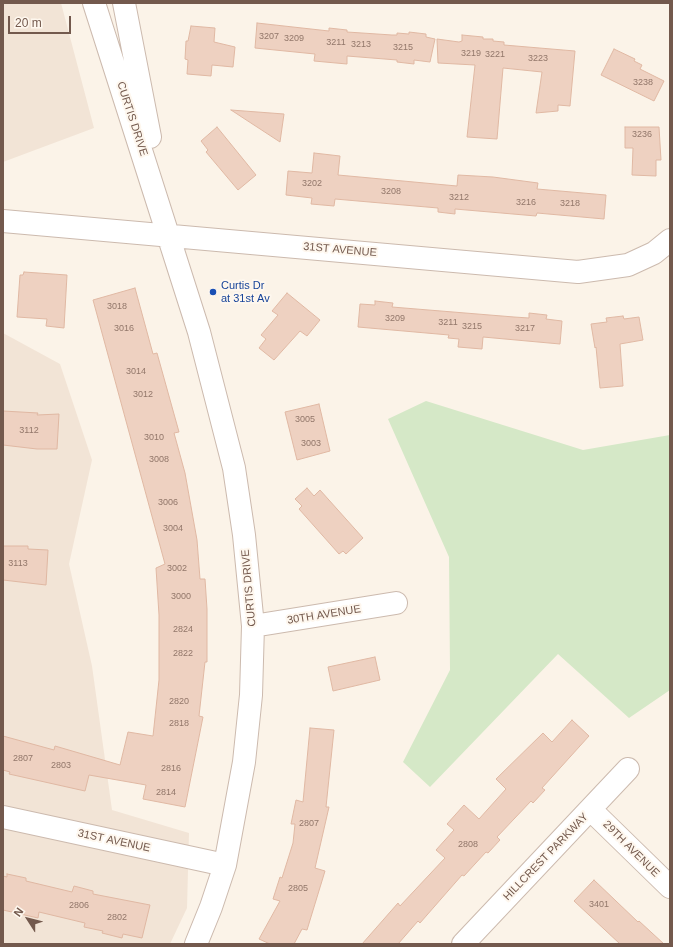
<!DOCTYPE html>
<style>
body{margin:0}
#map{position:relative;width:673px;height:947px;overflow:hidden;background:#fbf3e8;font-family:Helvetica,sans-serif}
canvas{display:block}
.frame{position:absolute;inset:0;border:4px solid #73594d;pointer-events:none}
.north{position:absolute;left:8px;top:899px;width:40px;height:40px;-webkit-text-stroke:3px #fef7ee;paint-order:stroke;rotate:306deg;font-size:11px;font-weight:700;line-height:16px;text-align:center;color:#73594d}
.north::after{content:'';display:block;margin:auto;width:14px;height:18px;background:#73594d;clip-path:polygon(50% 0,100% 100%,50% 72%,0 100%)}
.scale{position:absolute;left:8px;top:16px;width:63px;height:18px;box-sizing:border-box;border:2px solid #73594d;border-top:0;padding-left:5px;font-size:12px;line-height:14px;white-space:nowrap;color:#73594d;-webkit-text-stroke:3px #fef7ee;paint-order:stroke}
</style>
<div id="map">
<canvas width="673" height="947"></canvas>
<div class="frame"></div>
<div class="north">N</div>
<div class="scale">20 m</div>
</div>
<script>
const c = document.querySelector('canvas').getContext('2d');
c.lineJoin = 'round';
function fill(path, color) { c.fillStyle = color; c.fill(path, 'evenodd'); }
const poly = rows => new Path2D(rows.map(r => 'M' + r).join(''));
function strokePath(path, color, width, dash) { c.strokeStyle = color; c.lineWidth = width; c.lineCap = dash ? 'butt' : 'round'; c.setLineDash(dash || []); c.stroke(path); }
function label(font, color, halo, rows, align = 'center') {
  c.font = font + ' Helvetica,sans-serif'; c.lineWidth = 4; c.setLineDash([]); c.textBaseline = 'middle'; c.strokeStyle = halo; c.fillStyle = color; for (const [text, x, y, turn = 0] of rows) {
    c.save(); c.translate(x, y); c.rotate((+turn || 0) * Math.PI / 180); c.textAlign = isNaN(turn) ? turn : align; if (halo) c.strokeText(text, 0, 0); c.fillText(text, 0, 0); c.restore();
  }
}
fill(poly([
 [3,3,61,3,94,128,3,162],
 [3,333,60,364,92,460,69,564,92,666,112,810,189,833,187,908,170,944,3,944]
]), '#f2e4d6');
fill(poly([
 [426,401,583,450,670,435,670,690,629,718,558,654,430,787,403,762,450,670,449,557,388,419]
]), '#d5e8c7');
const building = poly([
 [257,23,329,31,329,28,347,30,347,32,392,35,397,35,397,33,409,34,409,32,426,34,426,37,435,39,430,62,414,60,414,64,397,62,397,60,347,56,347,64,314,61,315,54,255,48,257,23],
 [191,26,215,28,214,42,235,47,233,67,212,65,211,76,187,74,188,60,185,59,186,41,188,41,191,26],
 [462,35,483,37,483,39,493,39,493,41,504,42,504,45,575,51,570,106,558,105,558,111,536,113,542,72,503,68,497,139,467,137,475,65,438,63,437,39,459,42,462,41,462,35],
 [614,49,635,59,634,61,642,65,640,69,664,81,654,101,601,75,614,49],
 [231,110,284,114,280,142,231,110],
 [217,127,256,175,238,190,206,152,208,150,201,141,217,127],
 [625,127,659,127,661,160,656,160,656,176,632,175,633,148,625,148,625,127],
 [314,153,340,156,338,175,457,186,458,175,493,177,538,183,537,189,606,195,604,219,537,213,536,216,455,209,455,214,438,212,438,208,335,199,334,206,311,204,312,198,286,195,288,171,312,173,314,153],
 [24,272,67,275,64,328,46,326,47,319,17,317,20,275,23,275,24,272],
 [135,288,153,354,157,353,179,432,174,433,185,473,197,540,200,579,205,579,207,609,207,662,205,662,199,716,203,717,185,807,143,799,146,785,89,775,85,791,9,774,10,772,3,770,3,736,54,750,55,746,120,765,128,732,153,736,159,680,159,615,156,568,165,564,93,300,135,288],
 [287,293,320,320,307,336,300,331,274,360,259,348,266,339,261,335,278,315,272,311,287,293],
 [375,301,393,303,392,307,514,317,529,318,529,313,547,315,546,319,562,321,560,344,483,337,482,349,458,347,459,339,448,338,449,335,358,327,360,304,375,305,375,301],
 [623,316,624,319,639,317,643,340,620,344,623,386,600,388,596,347,595,348,591,324,607,322,606,318,623,316],
 [319,404,330,451,297,460,285,412,319,404],
 [3,411,38,413,37,415,59,414,57,449,37,449,3,445,3,411],
 [307,488,314,496,320,490,363,538,346,554,343,551,339,554,299,509,302,506,295,499,307,488],
 [3,546,28,546,28,549,48,550,46,585,3,580,3,546],
 [375,657,380,680,333,691,328,667,375,657],
 [572,720,589,736,542,788,545,790,533,803,531,801,497,837,500,840,488,853,486,852,464,876,462,875,420,923,418,921,398,944,362,944,398,903,400,906,445,858,436,850,454,830,447,824,464,805,479,819,506,789,496,779,543,733,552,742,572,720],
 [310,728,334,730,326,807,329,807,315,868,325,871,307,930,302,929,294,944,270,944,259,939,280,901,273,899,280,877,282,878,293,843,295,824,291,824,296,800,303,802,310,728],
 [7,874,26,878,26,881,72,892,74,886,93,891,93,894,150,905,142,938,123,934,122,938,102,933,103,931,84,927,85,923,39,912,38,918,3,910,3,876,7,877,7,874],
 [594,880,638,922,639,921,664,944,620,944,574,901,594,880]
]);
fill(building, '#eed1c1');
strokePath(building, '#e0b8a3', 1);
const minor = poly([
 [94,3,199,332,234,468,244,535,253,626,251,695,244,762,225,865,211,907,196,944],
 [124,3,150,137],
 [3,221,578,272,628,265,654,253,670,240],
 [253,626,396,603],
 [591,810,670,887],
 [3,817,225,865],
 [463,944,628,769]
]);
strokePath(minor, '#ccbaae', 24);
strokePath(minor, '#fff', 22);
for (const [x, y, r, color] of [
 [213,292,4,"#1a4fb4"]
]) { const dot = new Path2D(); dot.arc(x, y, r, 0, 2 * Math.PI); c.fillStyle = color; c.fill(dot); strokePath(dot, '#fef7ee', 1.5); }
label('9px', '#92776a', null, [
 ["3207",269,37],
 ["3209",294,39],
 ["3211",336,43],
 ["3213",361,45],
 ["3215",403,48],
 ["3219",471,54],
 ["3221",495,55],
 ["3223",538,59],
 ["3238",643,83],
 ["3236",642,135],
 ["3202",312,184],
 ["3208",391,192],
 ["3212",459,198],
 ["3216",526,203],
 ["3218",570,204],
 ["3018",117,307],
 ["3209",395,319],
 ["3211",448,323],
 ["3215",472,327],
 ["3016",124,329],
 ["3217",525,329],
 ["3014",136,372],
 ["3012",143,395],
 ["3005",305,420],
 ["3112",29,431],
 ["3010",154,438],
 ["3003",311,444],
 ["3008",159,460],
 ["3006",168,503],
 ["3004",173,529],
 ["3113",18,564],
 ["3002",177,569],
 ["3000",181,597],
 ["2824",183,630],
 ["2822",183,654],
 ["2820",179,702],
 ["2818",179,724],
 ["2807",23,759],
 ["2803",61,766],
 ["2816",171,769],
 ["2814",166,793],
 ["2807",309,824],
 ["2808",468,845],
 ["2805",298,889],
 ["3401",599,905],
 ["2806",79,906],
 ["2802",117,918]
]);
label('11px', '#73594d', '#fef7ee', [
 ["CURTIS DRIVE",132,119,72],
 ["31ST AVENUE",340,250,5],
 ["CURTIS DRIVE",249,588,-95],
 ["30TH AVENUE",324,615,-9],
 ["31ST AVENUE",114,841,12],
 ["29TH AVENUE",631,849,45],
 ["HILLCREST PARKWAY",546,857,-46]
]);
label('11px', '#164399', '#fef7ee', [
 ["Curtis Dr",221,286],
 ["at 31st Av",221,299]
], 'left');
</script>
